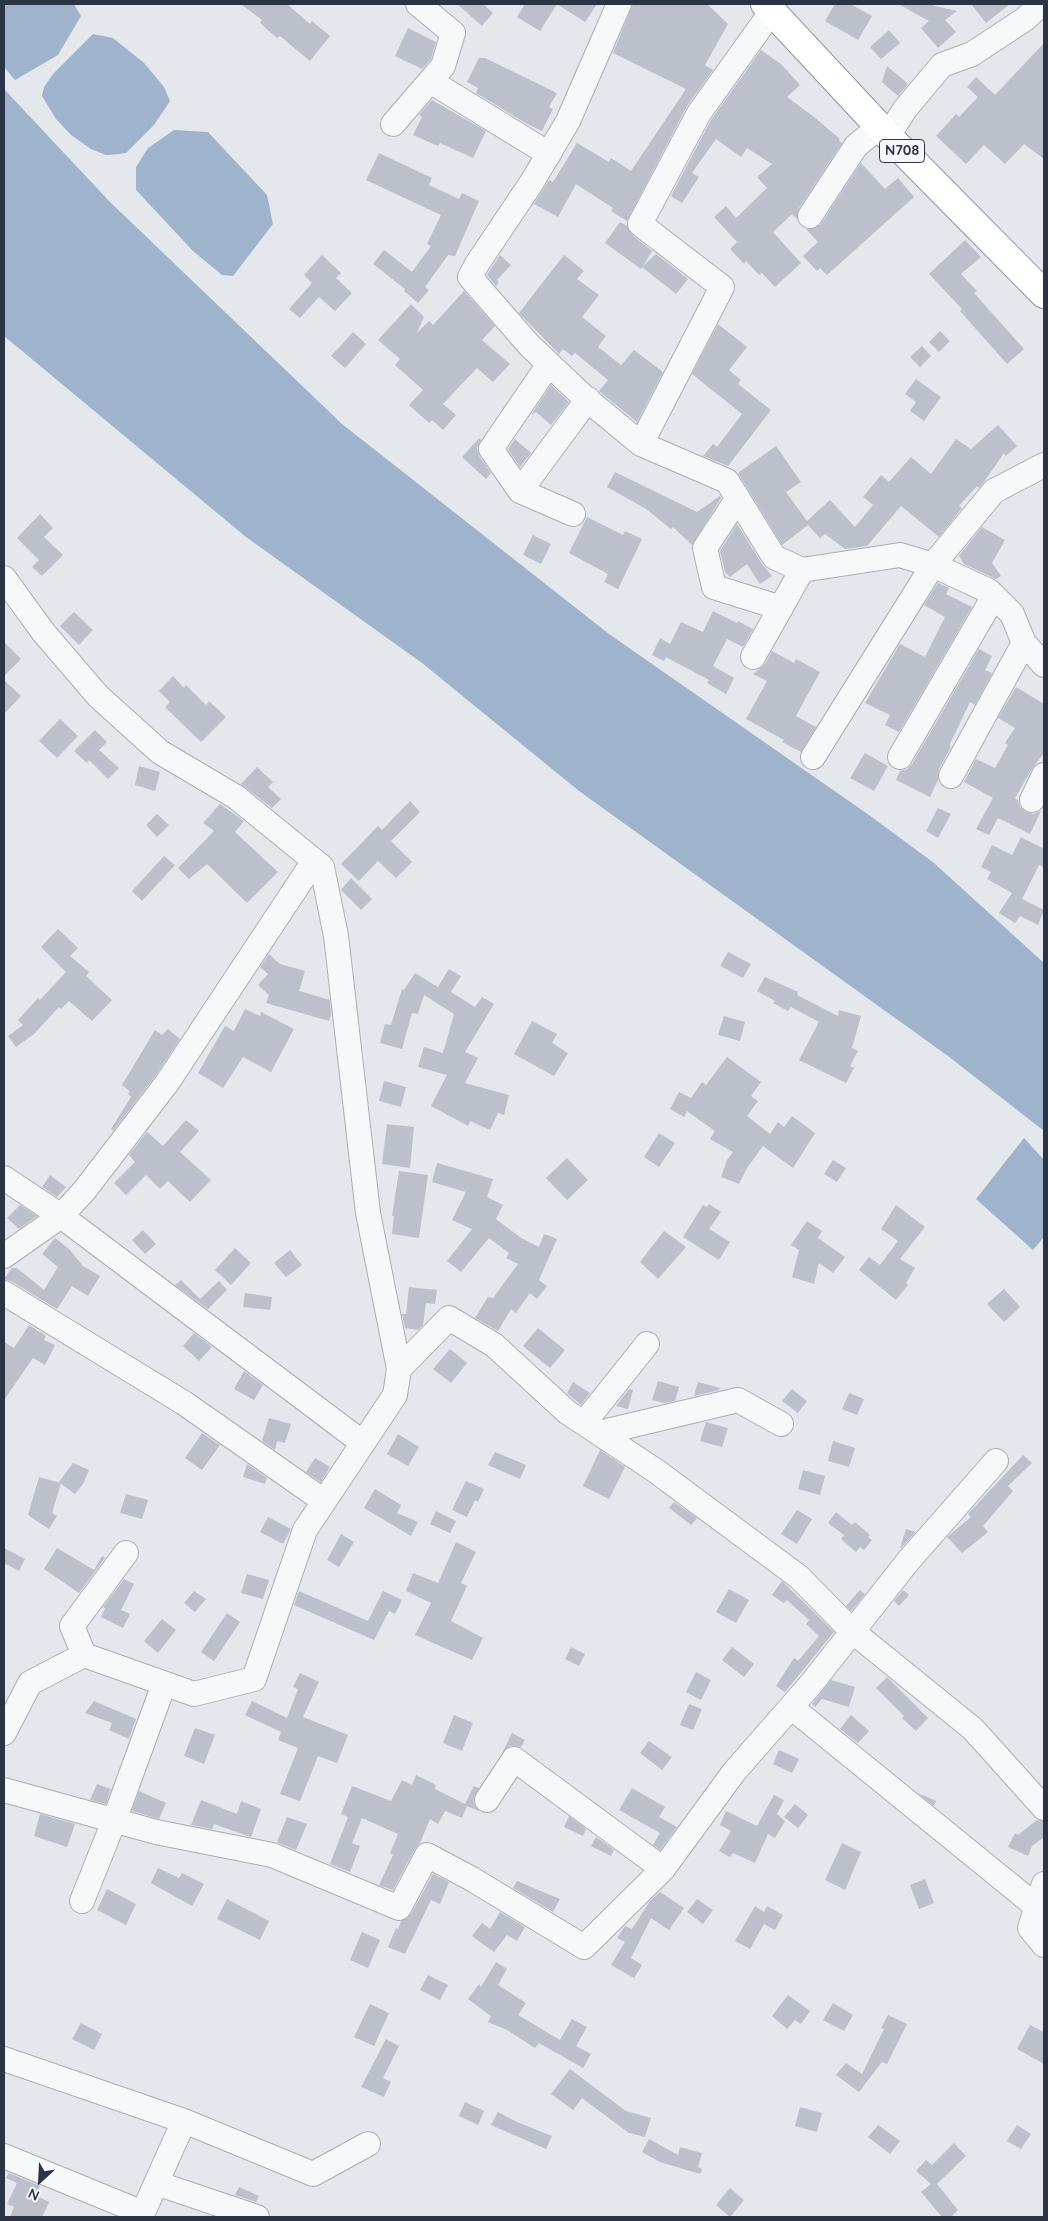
<!DOCTYPE html>
<style>
body{margin:0}
#map{position:relative;width:1048px;height:2221px;overflow:hidden;background:#e4e7ec;font-family:Quicksand,sans-serif}
canvas{display:block}
.frame{position:absolute;inset:0;border:5px solid #2b3445;pointer-events:none}
.north{position:absolute;left:15px;top:2156px;width:50px;height:50px;-webkit-text-stroke:4px #f4f6f9;paint-order:stroke;rotate:205deg;font-size:14px;font-weight:700;line-height:20px;text-align:center;color:#2b3445}
.north::after{content:'';display:block;margin:auto;width:18px;height:22px;background:#2b3445;clip-path:polygon(50% 0,100% 100%,50% 72%,0 100%)}
</style>
<div id="map">
<canvas width="1048" height="2221"></canvas>
<div class="frame"></div>
<div class="north">N</div>
</div>
<script>
const c = document.querySelector('canvas').getContext('2d');
c.lineJoin = 'round';
function fill(path, color) { c.fillStyle = color; c.fill(path, 'evenodd'); }
const poly = rows => new Path2D(rows.map(r => 'M' + r).join(''));
function strokePath(path, color, width, dash) { c.strokeStyle = color; c.lineWidth = width; c.lineCap = dash ? 'butt' : 'round'; c.setLineDash(dash || []); c.stroke(path); }
function label(font, color, halo, rows, align = 'center') {
  c.font = font + ' Quicksand,sans-serif'; c.lineWidth = 4; c.setLineDash([]); c.textBaseline = 'middle'; c.strokeStyle = halo; c.fillStyle = color; for (const [text, x, y, turn = 0] of rows) {
    c.save(); c.translate(x, y); c.rotate((+turn || 0) * Math.PI / 180); c.textAlign = isNaN(turn) ? turn : align; if (halo) c.strokeText(text, 0, 0); c.fillText(text, 0, 0); c.restore();
  }
}
fill(poly([
 [4,4,74,4,81,16,58,55,15,80,4,67],
 [93,34,113,38,144,63,164,87,170,101,154,125,126,153,120,154,106,155,91,149,71,135,56,119,42,96,44,87,54,73],
 [4,89,110,202,342,424,609,634,869,815,934,863,1044,963,1044,1131,948,1056,579,791,422,663,246,537,4,336],
 [174,130,208,132,267,195,273,224,233,276,222,275,193,251,136,190,136,167,148,148],
 [1024,1138,1044,1160,1044,1237,1033,1250,976,1199]
]), '#9fb4cc');
fill(poly([
 [241,4,287,4,310,24,312,21,330,36,310,61,280,36,277,38,260,23,262,20],
 [457,4,483,4,493,13,482,26],
 [525,4,557,4,540,31,517,17],
 [557,4,597,4,585,22],
 [633,4,707,4,728,24,705,65,713,70,687,106,627,221,611,211,613,208,576,184,558,217,534,204,549,180,553,182,577,143,609,162,611,158,631,171,686,89,613,53],
 [835,4,850,4,872,16,858,40,825,21],
 [898,4,927,4,957,11,945,20,956,32,938,48,921,28,929,21],
 [971,4,1010,4,986,23],
 [408,28,436,42,431,59,422,69,395,56],
 [889,30,900,43,881,59,870,47],
 [1044,43,1044,159,1024,144,1005,164,984,145,966,164,936,136,956,114,959,117,978,97,967,87,976,77,995,95],
 [761,50,782,65,800,85,787,97,814,117,840,139,839,141,842,143,799,208,797,219,792,214,773,232,801,263,775,287,762,273,759,275,746,261,744,264,730,249,737,242,714,217,726,206,736,218,767,188,757,177,772,164,747,148,741,157,716,139,692,173,699,177,682,203,671,196,711,120],
 [479,58,485,58,557,93,549,107,553,109,542,131,529,125,476,93,478,88,467,82],
 [887,66,908,84,898,96,882,82],
 [432,100,486,131,473,158,440,143,438,146,413,135,422,117,419,115],
 [379,153,432,178,429,185,459,199,462,193,479,201,455,256,448,255,425,287,429,290,418,303,404,291,405,289,373,264,384,250,412,272,431,246,427,244,441,215,366,180],
 [861,163,885,189,898,178,914,197,827,275,820,268,817,271,803,256,818,242,806,229,816,228,821,224],
 [620,222,627,226,632,235,652,251,643,266,656,254,688,279,676,294,642,267,641,269,605,243],
 [965,240,981,257,961,274,977,291,974,293,1024,349,1007,364,960,311,962,309,929,274],
 [322,255,341,273,336,278,352,293,335,311,319,297,300,318,289,309,312,283,304,275],
 [500,255,511,265,497,280,499,282,496,286,487,275],
 [564,255,584,271,577,279,599,295,582,317,606,336,598,347,621,365,634,350,663,372,637,422,599,391,608,380,575,353,572,356,563,349,559,354,519,313],
 [464,291,495,326,482,340,510,364,493,382,477,368,443,404,456,415,443,430,432,420,429,423,409,405,423,390,395,365,400,359,378,340,411,304,424,317,417,333,429,321,433,325],
 [718,324,747,347,729,370,741,380,738,384,771,410,728,466,703,456,713,444,717,447,742,414,692,374],
 [940,331,950,341,939,352,929,342],
 [353,332,366,344,345,368,331,356],
 [922,346,931,356,920,367,910,357],
 [916,379,941,397,924,421,910,411,916,402,905,394],
 [551,385,569,402,551,425,536,412,531,415],
 [998,425,1017,446,1006,456,1004,453,984,482,979,488,977,486,959,506,962,508,939,537,901,506,867,546,845,549,825,534,820,538,808,525,782,545,738,473,776,446,801,482,786,492,807,521,830,500,855,527,873,505,863,497,881,475,889,482,911,457,931,474,956,439,971,449],
 [479,438,481,440,477,448,479,456,491,473,486,479,462,457],
 [515,439,531,453,520,467,508,449],
 [615,472,697,512,720,496,721,498,692,545,673,527,671,529,646,509,607,487],
 [40,514,53,528,44,537,63,555,42,576,32,567,39,560,17,538],
 [587,517,623,535,625,531,642,539,618,589,604,582,608,574,569,553],
 [737,524,762,564,772,576,760,584,747,564,730,577,725,572,720,551],
 [982,527,1005,540,992,563,1001,576,996,579,964,564,959,556],
 [533,535,551,544,541,564,523,555],
 [938,583,949,588,946,594,972,607,899,732,885,725,890,715,865,703,900,644,925,657,945,617,924,605],
 [713,611,737,623,738,621,753,629,743,647,727,639,713,666,734,678,726,694,707,683,709,680,666,657,664,661,652,655,660,638,670,644,681,622,703,632],
 [74,612,93,630,79,645,60,626],
 [4,642,21,659,4,676],
 [979,649,992,656,985,670,992,673,975,705,970,702,949,746,951,747,939,769,938,780,930,797,896,780,900,771,907,769,912,764],
 [772,651,794,663,796,659,820,672,796,716,816,727,801,752,782,742,784,740,746,719,767,681,753,674,765,664],
 [173,676,184,688,186,685,206,705,209,701,226,717,201,742,165,707,170,702,159,691],
 [4,680,21,696,4,714],
 [1016,687,1044,704,1044,753,1032,769,1015,798,1018,800,1020,807,1026,812,1033,814,1041,811,1030,834,998,818,989,835,976,829,993,798,964,782,976,759,995,768,1008,745,1005,743,1015,728,998,718],
 [60,719,78,736,57,758,39,741],
 [95,730,107,742,99,750,119,768,108,779,89,760,87,763,74,751],
 [865,753,888,766,874,791,850,778],
 [139,766,160,772,155,791,135,785],
 [257,767,273,782,268,787,281,799,272,808,241,784],
 [410,801,420,812,391,841,412,862,396,878,378,861,359,881,341,864,378,826,382,830],
 [220,804,244,821,235,832,278,872,247,903,207,864,189,879,178,868,214,831,203,823],
 [938,808,951,814,938,838,926,831],
 [157,814,169,825,157,837,146,825],
 [1021,837,1044,849,1044,867,1039,865,1022,899,1044,910,1038,925,1020,916,1015,923,999,913,1012,893,987,879,991,872,981,867,992,845,1012,855],
 [164,856,175,865,142,901,132,891],
 [351,878,372,899,361,910,341,890],
 [58,929,78,948,70,956,89,972,86,976,112,1000,92,1021,69,1001,61,1009,59,1007,34,1034,16,1047,8,1036,23,1025,18,1020,38,998,40,1000,66,972,41,947],
 [728,952,751,964,743,978,720,966],
 [269,954,280,964,305,971,299,991,330,1000,331,1014,329,1021,266,1003,269,995,258,985,268,974,260,967],
 [449,969,461,976,451,992,475,1007,482,997,494,1004,465,1052,478,1058,465,1083,509,1095,504,1115,498,1113,490,1130,470,1121,468,1126,431,1106,447,1075,418,1067,424,1047,443,1053,454,1014,424,995,418,1014,412,1013,402,1049,380,1043,385,1024,391,1025,402,989,404,990,415,973,438,987],
 [765,977,798,992,797,995,838,1016,839,1010,861,1016,852,1048,858,1051,850,1066,854,1068,846,1083,799,1060,819,1022,791,1007,788,1011,773,1003,775,1001,757,991],
 [245,1009,260,1016,261,1012,294,1029,271,1072,243,1057,223,1088,198,1073,225,1026,234,1031],
 [724,1016,745,1022,740,1041,718,1035],
 [532,1021,557,1034,552,1043,568,1053,554,1076,514,1054],
 [168,1029,180,1039,156,1075,113,1131,111,1129,131,1097,128,1094,130,1091,122,1085,155,1030,162,1035],
 [727,1057,761,1082,751,1096,758,1101,747,1116,770,1134,778,1122,784,1127,792,1116,815,1133,793,1168,763,1146,747,1168,739,1184,721,1177,727,1160,733,1152,710,1139,715,1131,687,1111,684,1117,670,1109,679,1092,691,1098,702,1082,706,1085],
 [384,1081,406,1087,401,1107,379,1101],
 [186,1120,199,1131,180,1152,211,1180,190,1202,168,1181,160,1189,146,1175,126,1195,114,1183,135,1162,129,1155,147,1132,163,1146],
 [387,1124,414,1127,410,1168,382,1164],
 [659,1133,675,1143,659,1167,644,1157],
 [567,1158,588,1180,567,1200,546,1178],
 [833,1160,846,1168,837,1182,824,1174],
 [437,1163,493,1179,487,1197,503,1205,496,1219,521,1238,539,1247,544,1234,557,1239,539,1280,547,1286,537,1299,530,1293,516,1313,511,1309,498,1331,475,1318,488,1297,493,1298,518,1264,506,1258,509,1253,489,1238,461,1272,447,1261,472,1229,452,1220,466,1192,432,1182],
 [399,1171,428,1175,419,1238,392,1234,394,1216,392,1216],
 [50,1175,66,1187,57,1197,42,1187],
 [709,1204,721,1212,709,1229,730,1242,719,1260,683,1237,703,1205,707,1207],
 [20,1205,37,1216,19,1229,7,1218],
 [896,1205,925,1227,900,1259,915,1268,906,1283,908,1285,896,1300,859,1270,869,1257,880,1265,898,1241,881,1229],
 [807,1221,822,1231,818,1238,845,1257,833,1273,819,1263,814,1284,792,1277,799,1250,791,1245],
 [143,1230,156,1244,145,1254,132,1240],
 [664,1231,686,1247,658,1279,640,1262],
 [55,1238,69,1249,83,1266,100,1276,88,1296,72,1286,57,1309,11,1281,4,1279,12,1268,17,1268,44,1290,58,1267,42,1254],
 [235,1248,251,1263,231,1285,215,1270],
 [290,1250,302,1265,286,1277,274,1263],
 [181,1280,200,1299,219,1281,227,1290,208,1309,175,1285],
 [409,1287,437,1290,435,1304,426,1303,423,1325,418,1330,405,1328,402,1314,406,1314],
 [1004,1289,1020,1307,1004,1322,987,1304],
 [245,1293,272,1297,270,1310,243,1307],
 [29,1325,46,1336,44,1340,55,1345,45,1365,33,1358,4,1400,4,1342,14,1348],
 [538,1328,565,1350,550,1368,523,1346],
 [194,1333,212,1347,199,1361,183,1346],
 [450,1349,467,1363,451,1383,433,1369],
 [244,1371,263,1385,254,1400,234,1389],
 [658,1381,679,1387,675,1401,664,1403,652,1400],
 [573,1382,590,1393,581,1405,567,1393],
 [698,1382,720,1388,719,1390,694,1396],
 [629,1389,633,1390,628,1409,616,1406],
 [792,1389,807,1401,798,1413,782,1401],
 [849,1393,864,1399,857,1415,842,1409],
 [269,1418,291,1424,285,1443,277,1441,275,1450,262,1441],
 [706,1422,728,1428,722,1447,700,1441],
 [202,1433,220,1445,202,1470,185,1458],
 [398,1434,419,1447,408,1466,387,1454],
 [833,1441,855,1448,849,1467,828,1461],
 [600,1450,625,1467,609,1499,583,1486],
 [495,1452,526,1465,520,1479,488,1465],
 [1023,1455,1032,1463,1008,1486,1013,1491,983,1526,988,1532,962,1553,947,1537,971,1517,968,1514],
 [315,1458,330,1467,321,1482,306,1472],
 [73,1463,89,1470,83,1484,75,1494,59,1482],
 [247,1464,267,1478,265,1484,243,1477],
 [803,1470,825,1476,820,1495,798,1489],
 [39,1477,61,1483,52,1513,57,1516,49,1529,28,1515],
 [466,1481,484,1489,478,1502,475,1500,467,1517,452,1510],
 [375,1489,401,1505,397,1513,418,1522,411,1536,364,1508],
 [126,1494,148,1500,142,1519,120,1513],
 [674,1502,697,1518,691,1525,669,1508],
 [797,1510,812,1519,797,1544,781,1534],
 [436,1511,456,1521,450,1533,430,1524],
 [836,1512,852,1525,855,1522,870,1535,868,1537,872,1540,864,1550,860,1547,856,1552,841,1539,844,1535,828,1523],
 [268,1517,291,1529,283,1544,260,1532],
 [906,1529,916,1532,901,1548,900,1548],
 [341,1534,354,1542,339,1567,327,1560],
 [456,1542,476,1552,461,1583,467,1586,451,1621,483,1638,472,1660,415,1635,431,1603,406,1591,413,1573,438,1583],
 [4,1548,25,1559,19,1571,4,1563],
 [57,1548,94,1570,102,1556,105,1558,79,1593,44,1569],
 [247,1574,269,1580,263,1599,241,1593],
 [124,1579,134,1584,121,1610,130,1614,123,1628,101,1617,105,1608,103,1607],
 [782,1581,834,1632,785,1692,776,1686,794,1658,798,1661,819,1636,806,1624,809,1620,787,1600,784,1603,772,1595],
 [729,1589,749,1600,736,1623,716,1612],
 [860,1590,865,1594,851,1611,846,1606],
 [903,1590,909,1595,899,1606,894,1601],
 [194,1591,206,1599,195,1612,184,1603],
 [299,1591,368,1621,383,1591,402,1600,395,1614,389,1611,374,1640,294,1605],
 [227,1613,240,1622,214,1661,201,1652],
 [162,1619,176,1630,158,1653,144,1641],
 [571,1647,585,1654,579,1666,565,1659],
 [732,1647,754,1664,744,1677,722,1660],
 [696,1672,711,1680,701,1700,686,1692],
 [300,1673,319,1682,303,1717,348,1735,337,1763,318,1756,300,1801,280,1794,298,1748,278,1740,281,1732,245,1715,252,1701,287,1718,298,1689,293,1687],
 [887,1677,928,1718,916,1731,902,1718,904,1716,876,1688],
 [831,1680,855,1687,849,1707,822,1699,815,1707,812,1704],
 [94,1701,136,1719,129,1739,109,1730,112,1723,85,1713],
 [689,1704,702,1709,693,1730,680,1725],
 [454,1715,473,1723,462,1751,443,1743],
 [851,1715,869,1731,858,1743,840,1729],
 [195,1728,215,1735,204,1764,184,1756],
 [512,1733,525,1740,521,1747,509,1746,502,1753],
 [649,1741,672,1757,662,1770,640,1753],
 [779,1750,799,1759,792,1773,773,1764],
 [416,1775,436,1785,435,1789,465,1804,474,1786,479,1788,473,1800,475,1806,479,1811,467,1806,462,1818,445,1811,438,1824,430,1819,420,1843,415,1849,393,1890,379,1885,393,1855,390,1853,398,1834,362,1818,352,1843,360,1846,350,1872,330,1864,348,1817,341,1814,352,1786,391,1801,402,1780,412,1785],
 [97,1784,111,1789,106,1804,90,1800],
 [632,1788,665,1807,659,1817,677,1827,660,1850,653,1845,660,1833,619,1810],
 [139,1791,166,1803,159,1819,132,1811],
 [918,1793,936,1801,934,1806],
 [774,1795,784,1800,777,1814,785,1821,775,1838,768,1834,755,1863,733,1853,730,1857,719,1851,731,1831,720,1825,726,1811,757,1826],
 [201,1800,237,1814,241,1801,261,1809,251,1837,214,1824,212,1829,191,1825],
 [795,1804,808,1815,798,1828,784,1817],
 [40,1814,75,1824,67,1847,34,1836],
 [569,1816,586,1829,583,1836,564,1827],
 [287,1817,307,1824,296,1850,277,1842],
 [1037,1820,1044,1821,1044,1837,1032,1846,1028,1856,1008,1847,1015,1833,1018,1835],
 [596,1837,614,1850,611,1856,591,1846],
 [842,1843,861,1852,845,1890,825,1880],
 [158,1868,179,1878,182,1873,204,1884,192,1906,151,1883],
 [433,1874,449,1882,440,1904,431,1900,405,1954,388,1947,396,1928,398,1929,401,1921,411,1914],
 [925,1879,934,1903,919,1909,910,1885],
 [517,1881,560,1899,553,1912,513,1888],
 [107,1889,136,1904,126,1925,97,1910],
 [660,1892,684,1908,669,1930,651,1918,631,1958,642,1965,634,1978,611,1965,625,1942,617,1938,625,1926,632,1929,650,1901],
 [227,1899,269,1921,260,1940,217,1919],
 [697,1899,713,1910,703,1924,687,1912],
 [755,1906,764,1912,767,1906,783,1915,775,1930,764,1924,750,1949,735,1941],
 [500,1912,525,1927,517,1941,507,1935,494,1952,472,1936,482,1923,490,1929],
 [362,1932,380,1940,368,1968,350,1960],
 [496,1962,507,1969,498,1985,526,2003,518,2015,560,2040,572,2019,587,2027,576,2046,591,2054,583,2068,539,2043,535,2048,507,2030,488,2022,491,2016,468,1999,479,1984,481,1987],
 [428,1975,448,1985,440,2000,420,1990],
 [788,1995,810,2011,801,2024,795,2020,787,2029,772,2016],
 [833,2003,853,2015,844,2031,823,2020],
 [370,2004,389,2013,374,2046,354,2037],
 [888,2015,907,2024,887,2064,882,2062,859,2092,836,2075,846,2063,862,2074,884,2029,881,2028],
 [81,2023,102,2034,94,2050,72,2039],
 [1030,2025,1044,2032,1044,2064,1017,2049],
 [386,2039,399,2046,383,2078,391,2082,384,2097,361,2087],
 [570,2069,626,2111,651,2118,645,2137,629,2133,582,2098,573,2110,551,2094],
 [465,2102,484,2111,478,2125,459,2116],
 [800,2107,822,2113,817,2132,795,2126],
 [498,2112,517,2122,552,2136,546,2149,491,2125],
 [878,2125,900,2141,890,2154,868,2137],
 [1017,2125,1031,2134,1021,2149,1007,2141],
 [649,2139,678,2155,680,2147,702,2153,698,2167,702,2169,700,2174,660,2162,642,2152],
 [954,2143,966,2156,937,2184,958,2210,951,2217,942,2217,921,2192,931,2184,916,2171,926,2160,932,2165],
 [9,2173,40,2186,35,2195,49,2202,42,2217,10,2217,14,2207,7,2204,17,2183,6,2178],
 [239,2187,259,2196,256,2202,235,2195],
 [730,2188,744,2200,730,2217,716,2205]
]), '#bbc0ca');
const minor = poly([
 [619,4,568,121,532,182,477,264,470,277,529,345,584,397,641,444,727,481,774,557,802,570,900,555,933,565,989,591,1012,614,1024,643,1044,665],
 [430,81,549,154],
 [393,124,443,66,453,33,418,4],
 [888,136,905,109,942,65,972,54,1025,19,1041,4],
 [810,216,856,146,879,127],
 [549,364,491,449,520,491,573,514],
 [641,444,722,287,640,224,699,113,772,11],
 [520,491,588,399],
 [738,498,705,548,714,587,781,608],
 [4,578,44,633,98,696,160,752,236,797,322,867,336,936,368,1213,399,1369,395,1395,305,1530,254,1679,194,1694,84,1655,30,1683,4,1733],
 [753,657,802,570],
 [813,757,933,565,994,491,1044,465],
 [900,757,994,596],
 [951,776,1024,643],
 [1032,800,1044,775],
 [4,1178,61,1216,363,1443],
 [4,1256,61,1216,84,1191,167,1083,314,861],
 [4,1293,184,1403,324,1501],
 [399,1369,449,1318,494,1345,567,1412,656,1471,799,1577,852,1631,973,1729,1044,1808],
 [584,1423,647,1344],
 [599,1433,738,1400,781,1424],
 [84,1655,72,1626,126,1553],
 [791,1707,1037,1907],
 [4,1790,156,1832,272,1855,399,1908,427,1855,472,1879,584,1947,663,1869,734,1772,811,1684,909,1560,996,1461],
 [487,1800,514,1759,663,1869],
 [1044,1884,1030,1928,1044,1945],
 [82,1901,114,1821,164,1684],
 [4,2059,184,2121,141,2217],
 [184,2121,313,2174,368,2144],
 [4,2156,143,2213],
 [156,2183,257,2217]
]);
const highway = poly([
 [765,4,888,136,1044,294]
]);
strokePath(minor, '#a9aeb7', 26);
strokePath(highway, '#8b94a3', 30);
strokePath(minor, '#f7f8fa', 24);
strokePath(highway, '#fff', 28);
for (const [x, y, w] of [
 [902,151,45]
]) { const box = new Path2D(); box.roundRect(x - w / 2, y - 11.5, w, 23, 4); c.fillStyle = '#f4f6f9'; c.fill(box); strokePath(box, '#2b3445', 1); }
label('bold 14px', '#2b3445', null, [
 ["N708",902,151]
]);
</script>
